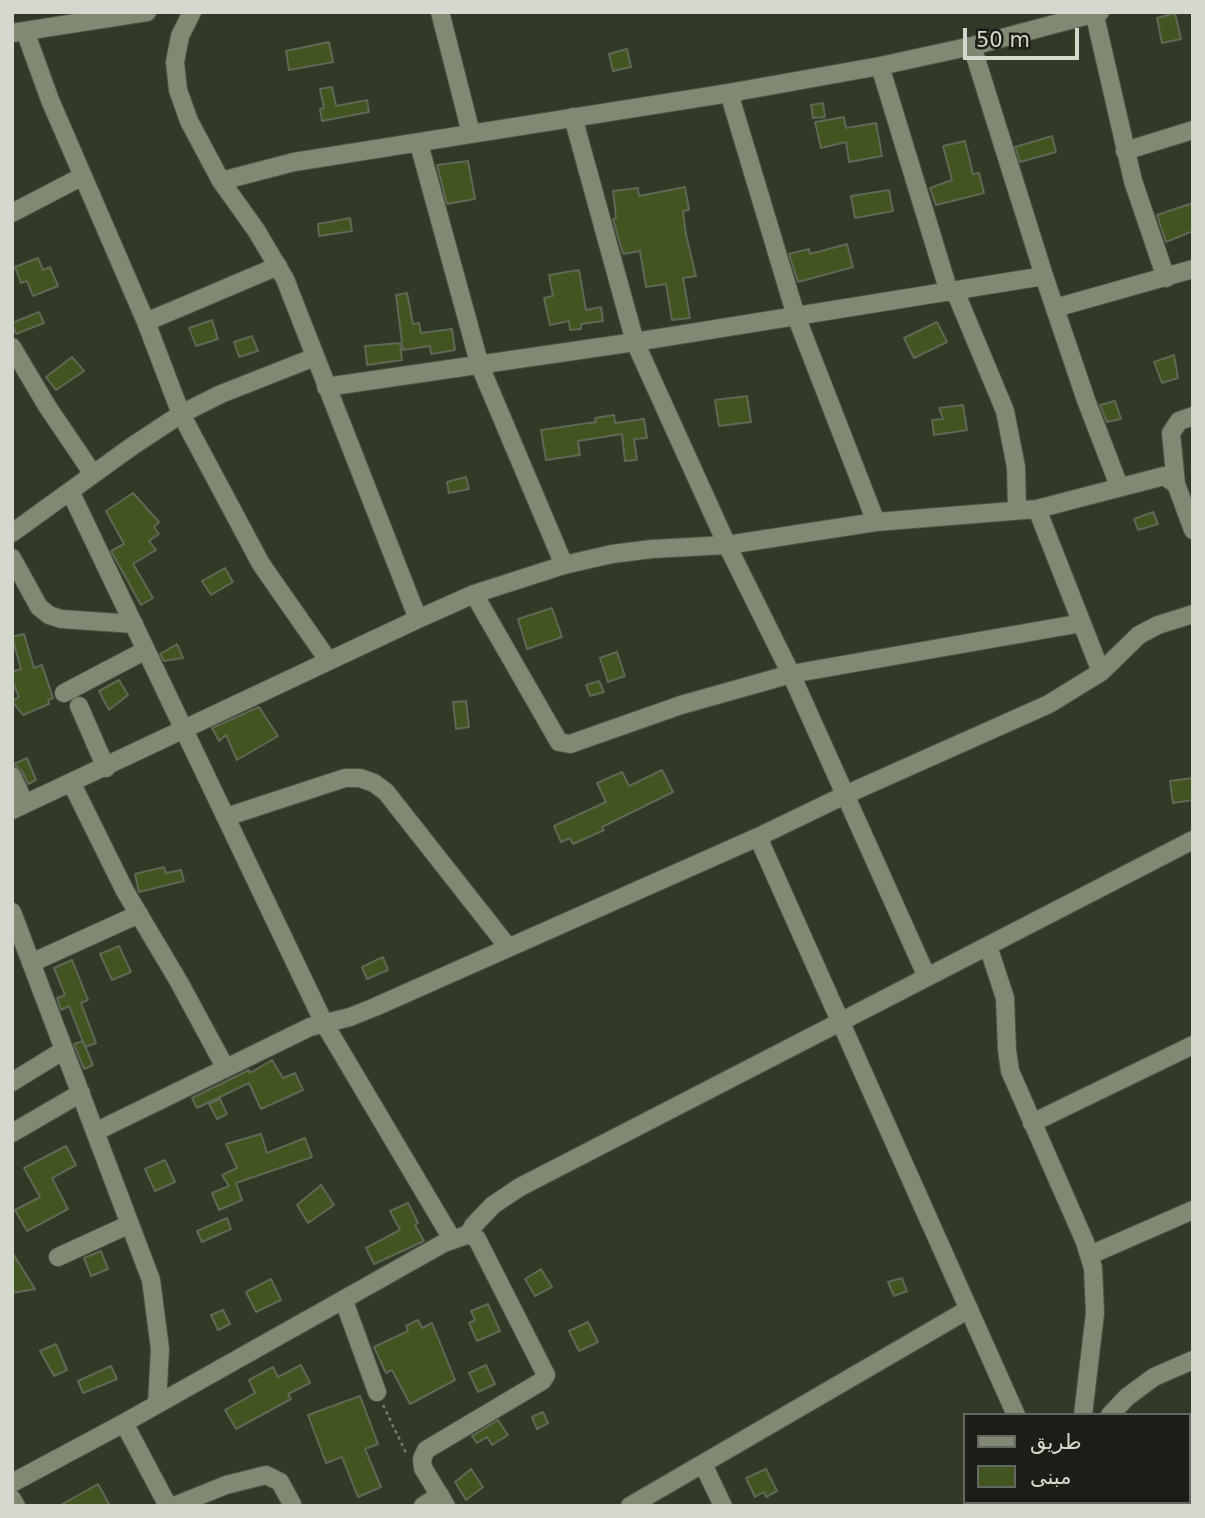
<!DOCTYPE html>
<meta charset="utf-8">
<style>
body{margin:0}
#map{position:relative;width:1205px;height:1518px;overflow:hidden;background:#323927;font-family:"DejaVu Sans",Cairo,sans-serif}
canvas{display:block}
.frame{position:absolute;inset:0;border:14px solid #d4d8cd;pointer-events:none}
.legend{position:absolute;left:963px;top:1413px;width:228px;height:91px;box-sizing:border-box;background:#1b1e17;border:2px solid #656860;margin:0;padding:9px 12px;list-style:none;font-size:21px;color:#d4d8cd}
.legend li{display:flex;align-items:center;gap:14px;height:35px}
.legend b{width:35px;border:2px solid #656860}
.scale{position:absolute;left:963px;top:28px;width:116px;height:32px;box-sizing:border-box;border:4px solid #d4d8cd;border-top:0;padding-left:9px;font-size:21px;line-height:24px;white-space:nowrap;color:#d4d8cd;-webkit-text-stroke:5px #1b1e17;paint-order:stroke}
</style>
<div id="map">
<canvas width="1205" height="1518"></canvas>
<div class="frame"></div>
<ul class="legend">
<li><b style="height:9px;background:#818975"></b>طريق</li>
<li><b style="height:19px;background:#425520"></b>مبنى</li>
</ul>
<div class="scale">50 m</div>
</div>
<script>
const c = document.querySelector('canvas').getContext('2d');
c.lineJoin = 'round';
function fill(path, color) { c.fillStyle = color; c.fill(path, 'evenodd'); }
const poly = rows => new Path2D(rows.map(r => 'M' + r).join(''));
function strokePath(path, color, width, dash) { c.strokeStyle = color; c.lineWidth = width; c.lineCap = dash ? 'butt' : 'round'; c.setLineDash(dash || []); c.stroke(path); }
const building = poly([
 [1175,13,1181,39,1162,43,1157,18,1175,13],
 [329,42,333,62,289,70,286,51,329,42],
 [627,49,631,67,613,71,609,54,627,49],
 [332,87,336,106,367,100,369,112,322,121,320,109,324,108,320,89,332,87],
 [823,103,825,117,813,118,811,105,823,103],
 [844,117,846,128,876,123,882,156,849,162,846,142,821,148,815,122,844,117],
 [1052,136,1056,152,1020,162,1015,147,1052,136],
 [965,141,973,174,979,173,984,193,936,205,930,188,952,180,943,146,965,141],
 [468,161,475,199,447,204,437,165,468,161],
 [685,187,689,210,683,211,686,235,696,276,683,278,690,318,672,320,666,284,646,287,640,251,623,254,613,219,616,218,613,191,638,188,639,196,685,187],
 [889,190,893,211,855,218,851,196,889,190],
 [1193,203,1193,231,1166,242,1157,215,1193,203],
 [350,218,352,231,319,236,318,224,350,218],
 [847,244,853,267,798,282,789,254,809,249,810,254,847,244],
 [38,258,43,270,50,267,58,286,33,296,27,281,21,283,15,267,38,258],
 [579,270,586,310,601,307,603,321,581,324,581,329,570,330,569,321,550,325,544,298,553,296,549,275,579,270],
 [407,293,413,324,419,323,421,333,452,329,455,350,431,354,430,346,403,350,396,295,407,293],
 [39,312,44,323,16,334,12,323,39,312],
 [212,320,218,339,196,346,189,328,212,320],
 [937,322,947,342,914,358,904,338,937,322],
 [252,336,258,351,239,357,234,342,252,336],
 [400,343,402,360,367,365,365,346,400,343],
 [1174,355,1178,378,1162,383,1154,362,1174,355],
 [72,357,84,371,56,390,46,377,72,357],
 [747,396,751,422,719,426,715,400,747,396],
 [1115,401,1121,419,1107,422,1100,405,1115,401],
 [963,405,967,430,934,435,932,420,943,419,939,408,963,405],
 [614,415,615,423,644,419,647,438,634,439,637,460,625,461,622,434,578,441,580,455,546,460,541,430,596,422,595,418,614,415],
 [466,477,469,489,449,493,447,482,466,477],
 [133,493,159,522,154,527,159,534,149,541,156,550,133,564,153,598,141,605,111,551,124,544,106,511,133,493],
 [1153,512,1158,524,1138,530,1134,519,1153,512],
 [225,568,233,582,211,595,202,581,225,568],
 [552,608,562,637,527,649,518,619,552,608],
 [24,634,34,668,42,665,53,698,48,700,49,704,23,715,12,701,19,697,12,680,12,672,21,669,12,637,24,634],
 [177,644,183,658,164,661,160,654,177,644],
 [617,652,625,676,608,682,600,658,617,652],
 [119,680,128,695,109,710,99,691,119,680],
 [599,681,604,692,590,696,586,685,599,681],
 [466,701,469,727,456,729,453,702,466,701],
 [259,707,278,736,237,760,226,735,219,741,212,728,259,707],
 [27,758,36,780,28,784,22,771,14,764,27,758],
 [662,770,673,792,602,827,604,830,573,844,570,838,561,842,554,826,606,802,597,783,622,772,629,786,662,770],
 [1193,778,1193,800,1173,803,1170,781,1193,778],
 [164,867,166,873,181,870,184,881,139,892,135,874,164,867],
 [119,946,131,972,112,980,100,954,119,946],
 [383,957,388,970,367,979,362,967,383,957],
 [72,960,88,1000,81,1003,96,1043,85,1047,69,1006,61,1010,57,998,65,995,54,968,72,960],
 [83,1041,93,1065,84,1069,74,1044,83,1041],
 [272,1060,283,1078,295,1073,303,1090,261,1109,249,1083,197,1108,192,1098,249,1070,250,1073,272,1060],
 [220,1099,227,1114,217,1119,209,1104,220,1099],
 [261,1134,267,1153,305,1138,312,1157,236,1183,242,1200,219,1210,212,1193,229,1186,222,1175,237,1168,226,1144,261,1134],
 [66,1146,76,1165,52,1178,68,1209,27,1231,15,1210,40,1197,24,1168,66,1146],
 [165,1160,175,1182,155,1191,145,1169,165,1160],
 [321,1185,334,1205,308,1223,297,1205,321,1185],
 [408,1203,418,1223,415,1225,424,1241,374,1264,366,1248,400,1230,390,1211,408,1203],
 [227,1218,231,1229,202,1242,197,1231,227,1218],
 [101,1251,108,1269,91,1276,84,1258,101,1251],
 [12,1252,35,1289,12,1293,12,1252],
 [541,1269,552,1287,535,1296,525,1279,541,1269],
 [902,1278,907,1291,894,1296,888,1282,902,1278],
 [271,1279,281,1300,256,1312,246,1292,271,1279],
 [488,1304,500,1331,477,1341,469,1323,475,1320,471,1311,488,1304],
 [223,1310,230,1324,218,1330,211,1315,223,1310],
 [418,1320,422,1328,432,1323,455,1380,410,1404,392,1370,386,1373,374,1347,408,1331,406,1326,418,1320],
 [588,1322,598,1342,579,1351,569,1331,588,1322],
 [56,1344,67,1370,54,1376,40,1351,56,1344],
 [301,1365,310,1383,288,1394,291,1399,236,1429,225,1410,255,1393,249,1380,273,1367,278,1377,301,1365],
 [486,1365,495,1384,478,1392,469,1373,486,1365],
 [111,1366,117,1379,83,1393,78,1381,111,1366],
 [360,1396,378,1444,365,1449,381,1487,358,1497,342,1457,326,1463,308,1415,360,1396],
 [543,1412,548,1423,537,1429,532,1417,543,1412],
 [498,1420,508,1435,492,1445,487,1437,477,1443,472,1436,498,1420],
 [471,1469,483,1487,466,1500,455,1482,471,1469],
 [766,1469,777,1491,766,1497,764,1492,755,1497,746,1478,766,1469],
 [98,1484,110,1506,59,1506,82,1493,98,1484]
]);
fill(building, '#425520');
strokePath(building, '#606755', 2);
const minor = poly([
 [192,12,180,36,175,62,178,90,189,121,221,181,256,230,285,279,418,619],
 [440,12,471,133],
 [1094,12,1133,181,1166,278],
 [25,31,50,100,146,322,181,414,261,564,328,660],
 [12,33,147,12],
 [972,46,1044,276,1086,400,1119,486],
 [880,66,949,292],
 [729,93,796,316,876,522],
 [573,117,635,342,727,545,791,674,927,977],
 [419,144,480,366,564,565],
 [1125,151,1193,130],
 [221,181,294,162,729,93,880,66,972,46,1100,12],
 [12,213,83,176],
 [955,291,1005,411,1016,467,1017,510],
 [1055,308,1193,269],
 [146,322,278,266],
 [12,347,47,406,93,474],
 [326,387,635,342,1044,276],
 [1176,484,1171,433,1179,421,1193,416],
 [70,491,324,1023,452,1239],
 [1037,509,1101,672],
 [12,533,131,447,181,414,221,394,315,357],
 [12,558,39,607,49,615,61,619,134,624],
 [474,594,559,742,570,744,681,705,791,674,1082,623],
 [64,693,146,650],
 [79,706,106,768],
 [12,776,25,804],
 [72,784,125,891,179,982,225,1067],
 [12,810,418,619,474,594,564,565,612,554,652,549,727,545,876,522,1037,509,1164,476,1176,484,1193,530],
 [226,817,345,778,360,778,374,783,386,792,508,947],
 [758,837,1016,1415],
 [12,912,151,1280,160,1349,157,1404],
 [988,946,1005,998,1007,1050,1010,1071,1085,1242,1093,1268,1095,1313,1083,1415],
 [31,963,139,914],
 [12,1082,64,1050],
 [1032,1123,1193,1045],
 [95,1132,310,1027,350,1017,375,1007,758,837,845,795,1049,704,1101,672,1139,635,1158,625,1193,614],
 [12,1133,81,1093],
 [469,1234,473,1226,493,1205,520,1187,1193,840],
 [1090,1255,1193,1210],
 [58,1257,130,1224],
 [344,1301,377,1392],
 [1110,1415,1127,1397,1154,1377,1193,1360],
 [124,1423,168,1506],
 [703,1464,723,1506],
 [12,1483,124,1423,444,1243,469,1234,477,1239,546,1375,542,1381,426,1450,422,1459,423,1468,446,1506],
 [12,1499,16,1506],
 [1055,1502,1057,1506],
 [174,1506,226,1485,266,1475,280,1482,292,1504],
 [423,1506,440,1495],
 [630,1506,969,1309]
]);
strokePath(minor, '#4d5445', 20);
strokePath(poly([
 [383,1405,407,1455]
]), '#747a6b', 2.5, [3.5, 3.5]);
strokePath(minor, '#818975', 18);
</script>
